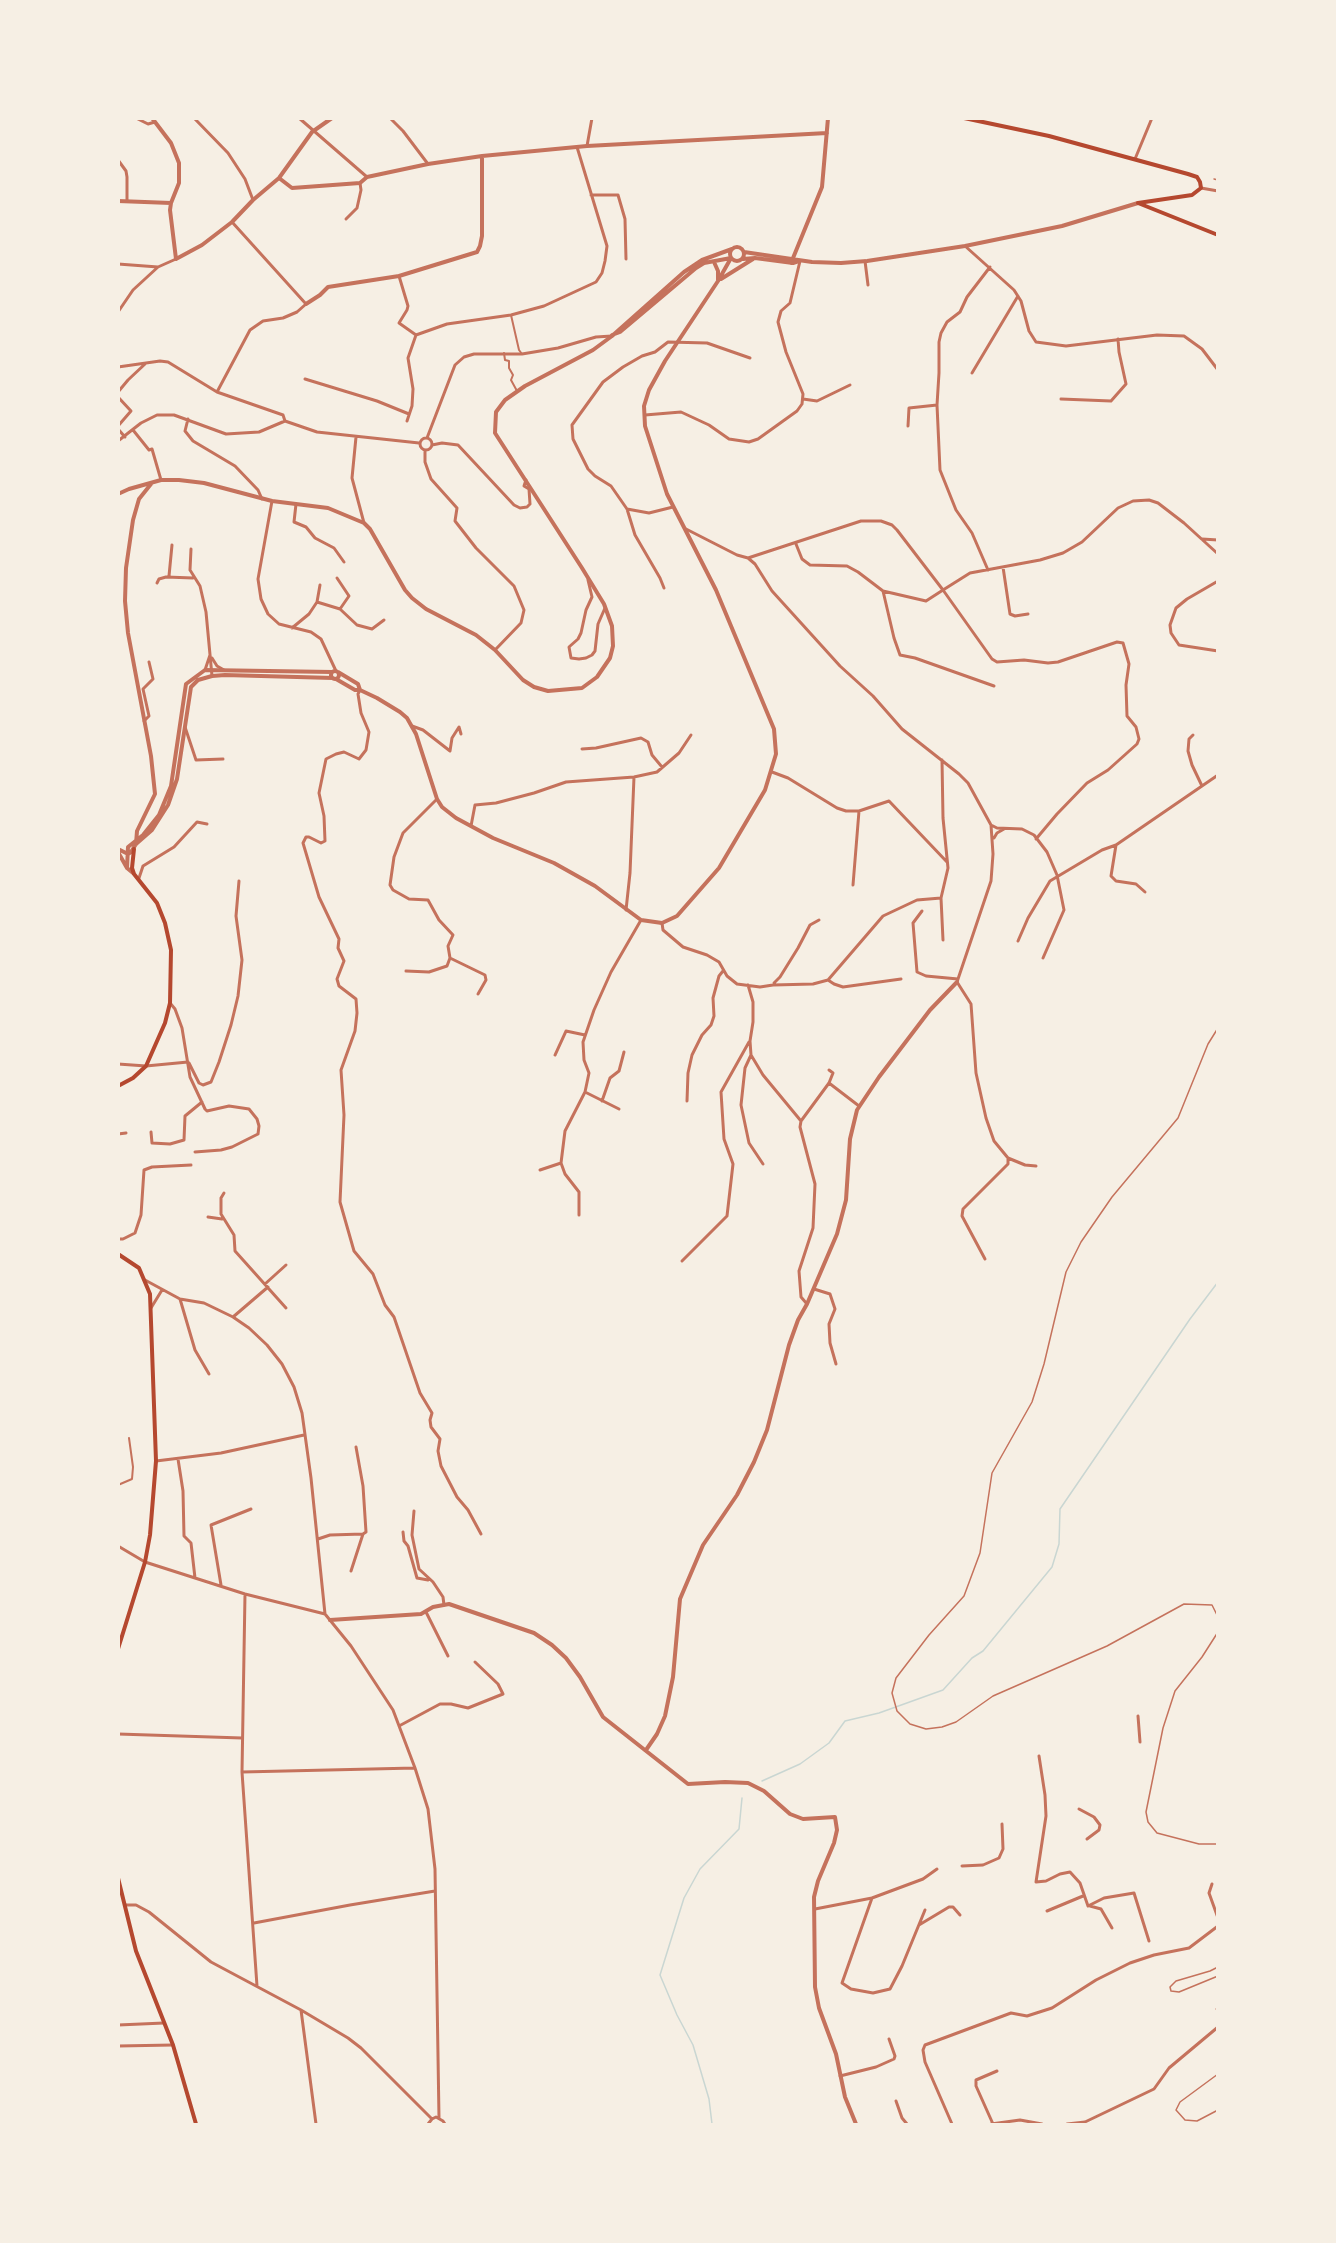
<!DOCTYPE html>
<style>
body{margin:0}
#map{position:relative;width:1336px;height:2243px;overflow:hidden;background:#f6efe4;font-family:"Source Sans 3",sans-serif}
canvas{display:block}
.frame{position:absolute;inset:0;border:120px solid #f6efe4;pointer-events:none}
</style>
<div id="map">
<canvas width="1336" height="2243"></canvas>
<div class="frame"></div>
</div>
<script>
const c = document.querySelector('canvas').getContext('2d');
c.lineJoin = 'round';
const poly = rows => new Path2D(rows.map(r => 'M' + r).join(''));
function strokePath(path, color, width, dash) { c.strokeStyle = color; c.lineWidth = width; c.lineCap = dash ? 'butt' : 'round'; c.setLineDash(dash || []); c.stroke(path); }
strokePath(poly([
 [762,1781,800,1764,829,1743,845,1721,879,1713,943,1690,972,1658,983,1651,1052,1567,1059,1544,1060,1509,1190,1319,1218,1282],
 [712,2124,709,2099,693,2045,677,2015,660,1975,684,1898,700,1869,739,1829,742,1798]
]), '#c9d6d2', 1.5);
strokePath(poly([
 [1214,179,1218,180],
 [1218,1028,1208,1044,1178,1118,1112,1197,1081,1242,1066,1272,1044,1364,1032,1402,992,1473,980,1553,964,1596,929,1635,896,1678,892,1693,897,1711,910,1724,926,1729,942,1727,956,1722,993,1696,1107,1646,1184,1604,1212,1605,1218,1617],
 [1218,1632,1202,1657,1175,1691,1163,1728,1146,1812,1148,1822,1157,1833,1199,1844,1218,1844],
 [1218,1967,1210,1971,1176,1981,1170,1987,1171,1991,1179,1992,1218,1976],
 [1218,2074,1180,2102,1176,2110,1185,2120,1197,2121,1218,2110]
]), '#c5725c', 1.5);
strokePath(poly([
 [511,315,519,350,522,354],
 [504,353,505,360,509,361,509,368,513,375,511,380,517,391],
 [118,1485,132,1479,133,1467,129,1438]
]), '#c5725c', 2);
strokePath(poly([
 [136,118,148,124,155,122],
 [194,118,228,153,245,179,253,200],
 [299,118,367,177],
 [390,118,403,131,428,164],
 [587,146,592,118],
 [1135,159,1152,118],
 [118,160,126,171,127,177,127,201],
 [1201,188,1218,191],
 [591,195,618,195,625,219,626,259],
 [346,219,357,208,361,190,360,183],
 [965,246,1014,290,1021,301,1029,331,1036,342,1066,346,1157,335,1184,336,1202,349,1218,370],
 [865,261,868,285],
 [118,264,158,267,176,259],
 [399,276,408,306,407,310,399,323,416,335,408,358,413,389,412,406,407,421],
 [118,312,133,290,158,267],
 [416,335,447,324,511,315,544,306,596,282,602,273,605,261,607,246,577,147],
 [118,367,160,361,168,362,217,392,283,415,285,421],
 [972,373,1018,296],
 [305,379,377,401,409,414],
 [118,392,128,380,145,364],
 [217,392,250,330,263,321,283,318,297,312,306,304,232,222],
 [118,397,131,411,118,426],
 [803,399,817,401,850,385],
 [1061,399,1111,401,1126,384,1119,352,1118,339],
 [645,415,681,412,709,425,729,439,749,442,758,439,797,411,802,404,803,394,786,352,778,322,781,311,790,303,800,261],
 [188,419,185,431,193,441,235,466,258,490,262,499],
 [908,426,909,408,937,405],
 [118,429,125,437],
 [133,430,149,450,152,449,161,480],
 [356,437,352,478,364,523],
 '420 444a6 6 0 1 1 12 0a6 6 0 1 1-12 0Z',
 [427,438,455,365,464,357,474,354,522,354,558,348,596,337,612,336],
 [118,441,141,423,157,415,174,415,226,434,259,432,285,421,317,432,419,443],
 [432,445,442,443,458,445,514,505,520,508,527,507,530,504,529,489,524,486,526,480],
 [425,450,425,462,431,479,457,508,455,521,476,548,514,586,524,610,521,623,495,650],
 [272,501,258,579,261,599,268,614,279,624,311,632,321,639,336,671],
 [296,504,294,522,306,527,315,538,334,548,344,562],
 [627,509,649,513,673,507],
 [686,529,737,555,748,558,861,521,881,521,892,525,897,530,943,590,970,573,1040,560,1063,553,1082,542,1118,508,1133,501,1149,500,1158,503,1184,523,1218,554],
 [1202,539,1218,540],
 [796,544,802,559,810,565,847,566,858,572,883,591,926,601,943,590,992,659,997,662,1024,660,1048,663,1058,662,1117,642,1123,643,1129,664,1126,685,1127,716,1136,727,1139,739,1137,744,1108,770,1087,783,1057,814,1036,839],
 [191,549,190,570,200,586,206,612,212,676],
 [748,558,755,564,772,591,840,666,873,696,902,729,959,774,968,783,991,825,993,854,991,881,957,982,971,1004,976,1073,986,1118,994,1141,1008,1158,1025,1165,1036,1166],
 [1003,567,1010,614,1015,616,1028,614],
 [988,570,972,533,956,510,940,470,937,405,939,373,939,342,941,333,947,322,960,312,967,297,990,267],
 [169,576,172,545],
 [337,578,349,596,340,609],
 [588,580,592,597,586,610,581,633,578,639,569,647,571,658,579,659,586,658,592,655,595,651,598,624,605,608],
 [1218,581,1187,599,1176,608,1170,625,1171,633,1179,645,1218,651],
 [157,583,159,579,166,577,193,578],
 [664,588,660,578,635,535,627,509,611,486,595,476,588,469,573,439,572,425,603,382,623,367,642,356,655,352,668,342,707,343,750,358],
 [883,591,894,638,900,655,915,658,994,686],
 [317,602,320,585],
 [292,628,309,614,317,602,340,609,357,625,372,629,384,620],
 [212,658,217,666,224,670],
 [205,670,210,655],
 [360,690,358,694,361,713,369,732,366,750,359,759,344,752,336,754,326,759,319,793,324,816,325,841,321,843,309,837,306,837,303,843,319,897,339,939,338,948,344,961,337,979,339,986,356,999,357,1013,355,1031,341,1070,344,1115,340,1202,354,1251,373,1274,385,1305,394,1317,420,1393,432,1413,430,1420,431,1427,440,1439,438,1451,441,1466,457,1497,468,1510,481,1534],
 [144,721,149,716,143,689,153,679,149,662],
 [412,726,423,730,450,751,452,738,459,727,461,734],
 [185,727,196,760,223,759],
 [1193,735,1189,739,1188,751,1192,765,1202,786],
 [582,749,596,748,641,738,648,742,652,755,662,767],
 [942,760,943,818,948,868,941,898,943,940],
 [772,772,788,778,837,808,846,811,859,811,889,801,947,862],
 [991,825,997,828,1022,829,1034,835,1047,852,1057,875,1064,910,1043,958],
 [471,826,475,805,496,803,534,793,566,782,634,777,657,772,679,753,691,735],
 [994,838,997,833,1004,829],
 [1116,845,1218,775],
 [139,878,143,866,174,847,197,822,207,824],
 [853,885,859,811],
 [626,910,630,873,634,777],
 [922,911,913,923,917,972,926,976,958,979],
 [662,923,663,930,683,947,707,955,719,962,727,976,737,984,760,987,773,985,813,984,828,980,883,916,917,900,941,898],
 [1018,941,1028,918,1050,881,1102,850,1116,845,1111,876,1116,881,1136,884,1145,892],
 [450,958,485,975,486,980,478,994],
 [406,971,429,972,447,966,450,958,448,946,453,935,439,920,428,900,409,899,393,890,390,885,394,857,403,833,437,799],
 [828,980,834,984,843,987,901,979],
 [774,983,780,977,798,948,810,925,819,920],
 [748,985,753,1002,753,1022,750,1041,751,1055,763,1075,801,1121,800,1127,815,1184,813,1228,799,1271,801,1297,807,1304],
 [170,1003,175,1009,182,1028,190,1077,205,1109,207,1111,229,1106,249,1109,257,1119,259,1126,258,1134,232,1147,221,1150,195,1152],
 [555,1055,566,1031,585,1035],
 [751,1055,745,1068,741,1105,749,1143,763,1164],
 [189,1063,199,1083,203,1085,211,1082,219,1062,231,1025,238,996,242,960,236,916,239,881],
 [118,1064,146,1066,188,1062],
 [829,1083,859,1106],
 [602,1101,610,1078,619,1071,624,1052],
 [687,1101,688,1073,692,1055,702,1035,711,1025,714,1016,713,998,719,976,723,971],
 [619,1109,585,1092,589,1073,584,1060,583,1042,594,1010,611,972,641,920],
 [801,1121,829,1083,833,1073,829,1070],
 [151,1132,152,1143,170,1144,184,1140,185,1116,202,1102],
 [118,1134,126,1133],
 [540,1170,561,1163],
 [224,1193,221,1198,221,1214,234,1235,235,1251,286,1308],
 [579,1215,579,1192,565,1174,561,1163,565,1131,585,1092],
 [208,1217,222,1219],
 [118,1239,123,1239,135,1233,141,1215,144,1170,152,1167,191,1165],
 [985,1259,962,1216,963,1209,1008,1164,1008,1158],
 [682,1261,727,1216,733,1164,724,1139,721,1092,749,1042],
 [145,1280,180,1299,204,1303,233,1317,249,1328,267,1345,282,1364,294,1387,302,1413,311,1478,325,1614,351,1646,393,1710,415,1768,428,1809,435,1869,439,2118],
 [265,1284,286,1265],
 [814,1289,830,1294,835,1309,829,1324,830,1343,836,1364],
 [180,1299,195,1350,209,1374],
 [151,1308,162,1290],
 [233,1317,268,1287],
 [178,1459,183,1491,184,1536,191,1543,195,1578],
 [156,1461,221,1453,304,1435],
 [414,1511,412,1535,419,1569,433,1582,443,1597,444,1605],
 [403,1532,404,1541,408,1546,417,1578,428,1580],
 [318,1539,330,1535,363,1534,366,1532,363,1486,356,1447],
 [118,1546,145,1562,245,1594,325,1614],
 [351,1571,363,1534],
 [221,1585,211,1525,251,1509],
 [245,1594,242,1772,257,1986],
 [426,1612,448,1656],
 [1138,1716,1140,1742],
 [399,1726,440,1704,451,1704,468,1708,503,1694,498,1684,475,1662],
 [118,1734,242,1738],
 [1039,1756,1045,1795,1046,1816,1036,1882,1046,1881,1060,1874,1070,1872,1080,1883,1088,1906],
 [242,1772,415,1768],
 [1079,1809,1094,1817,1100,1825,1099,1830,1087,1839],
 [962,1866,983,1865,999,1858,1003,1849,1002,1824],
 [1212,1884,1209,1893,1218,1918],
 [872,1898,923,1879,937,1869],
 [125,1905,136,1905,149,1912,211,1962,301,2010,348,2038,361,2048,432,2119],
 [1088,1906,1104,1898,1134,1893,1149,1941],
 [1090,1906,1101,1909,1112,1928],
 [815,1909,872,1898,842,1983,851,1989,873,1993,890,1989,902,1966,925,1910],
 [1047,1911,1083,1896],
 [254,1923,350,1905,435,1891],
 [919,1925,949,1907,953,1907,960,1915],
 [1217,2009,1218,2008],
 [301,2010,316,2124],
 [118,2025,164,2023],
 [118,2046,173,2045],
 [840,2076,876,2067,894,2059,895,2056,889,2039],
 [896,2101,902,2118,907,2124],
 [428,2124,432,2119,436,2117,443,2121,445,2124],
 [952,2124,925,2062,923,2050,925,2045,1011,2013,1027,2016,1052,2008,1096,1980,1130,1963,1154,1955,1189,1948,1218,1926],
 [991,2124,1020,2120,1042,2124],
 [993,2124,976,2086,976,2080,997,2071],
 [1067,2124,1085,2122,1154,2089,1169,2068,1218,2027]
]), '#c5725c', 3);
strokePath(poly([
 [152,118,171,143,179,163,179,183,171,203,170,210,176,259,202,245,232,222,253,200,279,178,312,132,332,118],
 [279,178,292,188,360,183,367,177,428,164,482,156,587,146,827,133],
 [118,201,171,203],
 '730 254a7 7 0 1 1 14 0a7 7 0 1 1-14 0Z',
 [744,252,812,262,841,263,867,261,965,246,1062,226,1138,203],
 [743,259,755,258,793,263,799,261],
 [714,262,718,271,718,280],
 [791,263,822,187,828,118],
 [721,279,753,259],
 [306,304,320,295,328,287,399,276,477,252,480,246,482,236,482,156],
 [612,335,620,332,696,268,704,263,731,258],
 [118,494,129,489,161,480,179,480,204,483,272,501,328,508,364,523,370,529,405,590,412,598,426,609,476,635,495,650,523,680,534,687,548,691,582,688,597,677,610,658,613,646,612,626,604,604,582,568,495,433,496,412,505,400,525,386,593,350,612,336,684,272,702,260,732,249],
 '331 675a4 4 0 1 1 8 0a4 4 0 1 1-8 0Z',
 [338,672,358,684,360,690],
 [336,679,355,690,360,690,377,698,400,712,407,718,416,734,437,799,442,807,456,818,493,838,554,863,595,886,641,920,662,923,677,916,719,868,765,790,776,754,774,729,716,590,667,494,645,426,644,406,649,390,665,361,718,281,731,258],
 [136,844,137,831,155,794,151,756,128,633,125,601,126,568,133,520,139,499,151,484],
 [118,849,128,854,131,852,136,844,152,830,168,805,177,779,191,687,198,680,212,676,225,675,333,678],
 [118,852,127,868,133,873],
 [127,868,128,847,143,835,159,815,171,786,186,684,205,670,332,672],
 [330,1620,421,1614,433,1607,449,1604,534,1633,552,1645,566,1658,580,1677,603,1717,688,1784,725,1782,748,1783,764,1791,790,1814,803,1819,835,1817,837,1830,834,1843,818,1881,814,1897,815,1987,819,2008,836,2054,845,2097,856,2124],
 [646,1750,657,1734,665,1716,673,1677,680,1599,703,1545,737,1495,754,1462,767,1430,789,1345,798,1320,807,1304,837,1234,846,1200,850,1139,857,1110,879,1077,930,1010,957,982]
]), '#c5725c', 4);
strokePath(poly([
 [964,118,1049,136,1188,174,1197,177,1200,182,1201,188,1192,195,1138,203],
 [1138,203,1218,235],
 [118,1086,133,1078,146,1066,165,1023,170,1003,171,950,165,923,157,903,134,874,132,868,134,849],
 [118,1254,139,1268,150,1294,156,1461,150,1535,145,1562,118,1649],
 [118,1878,136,1951,173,2045,196,2124]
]), '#b5482f', 4);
</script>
